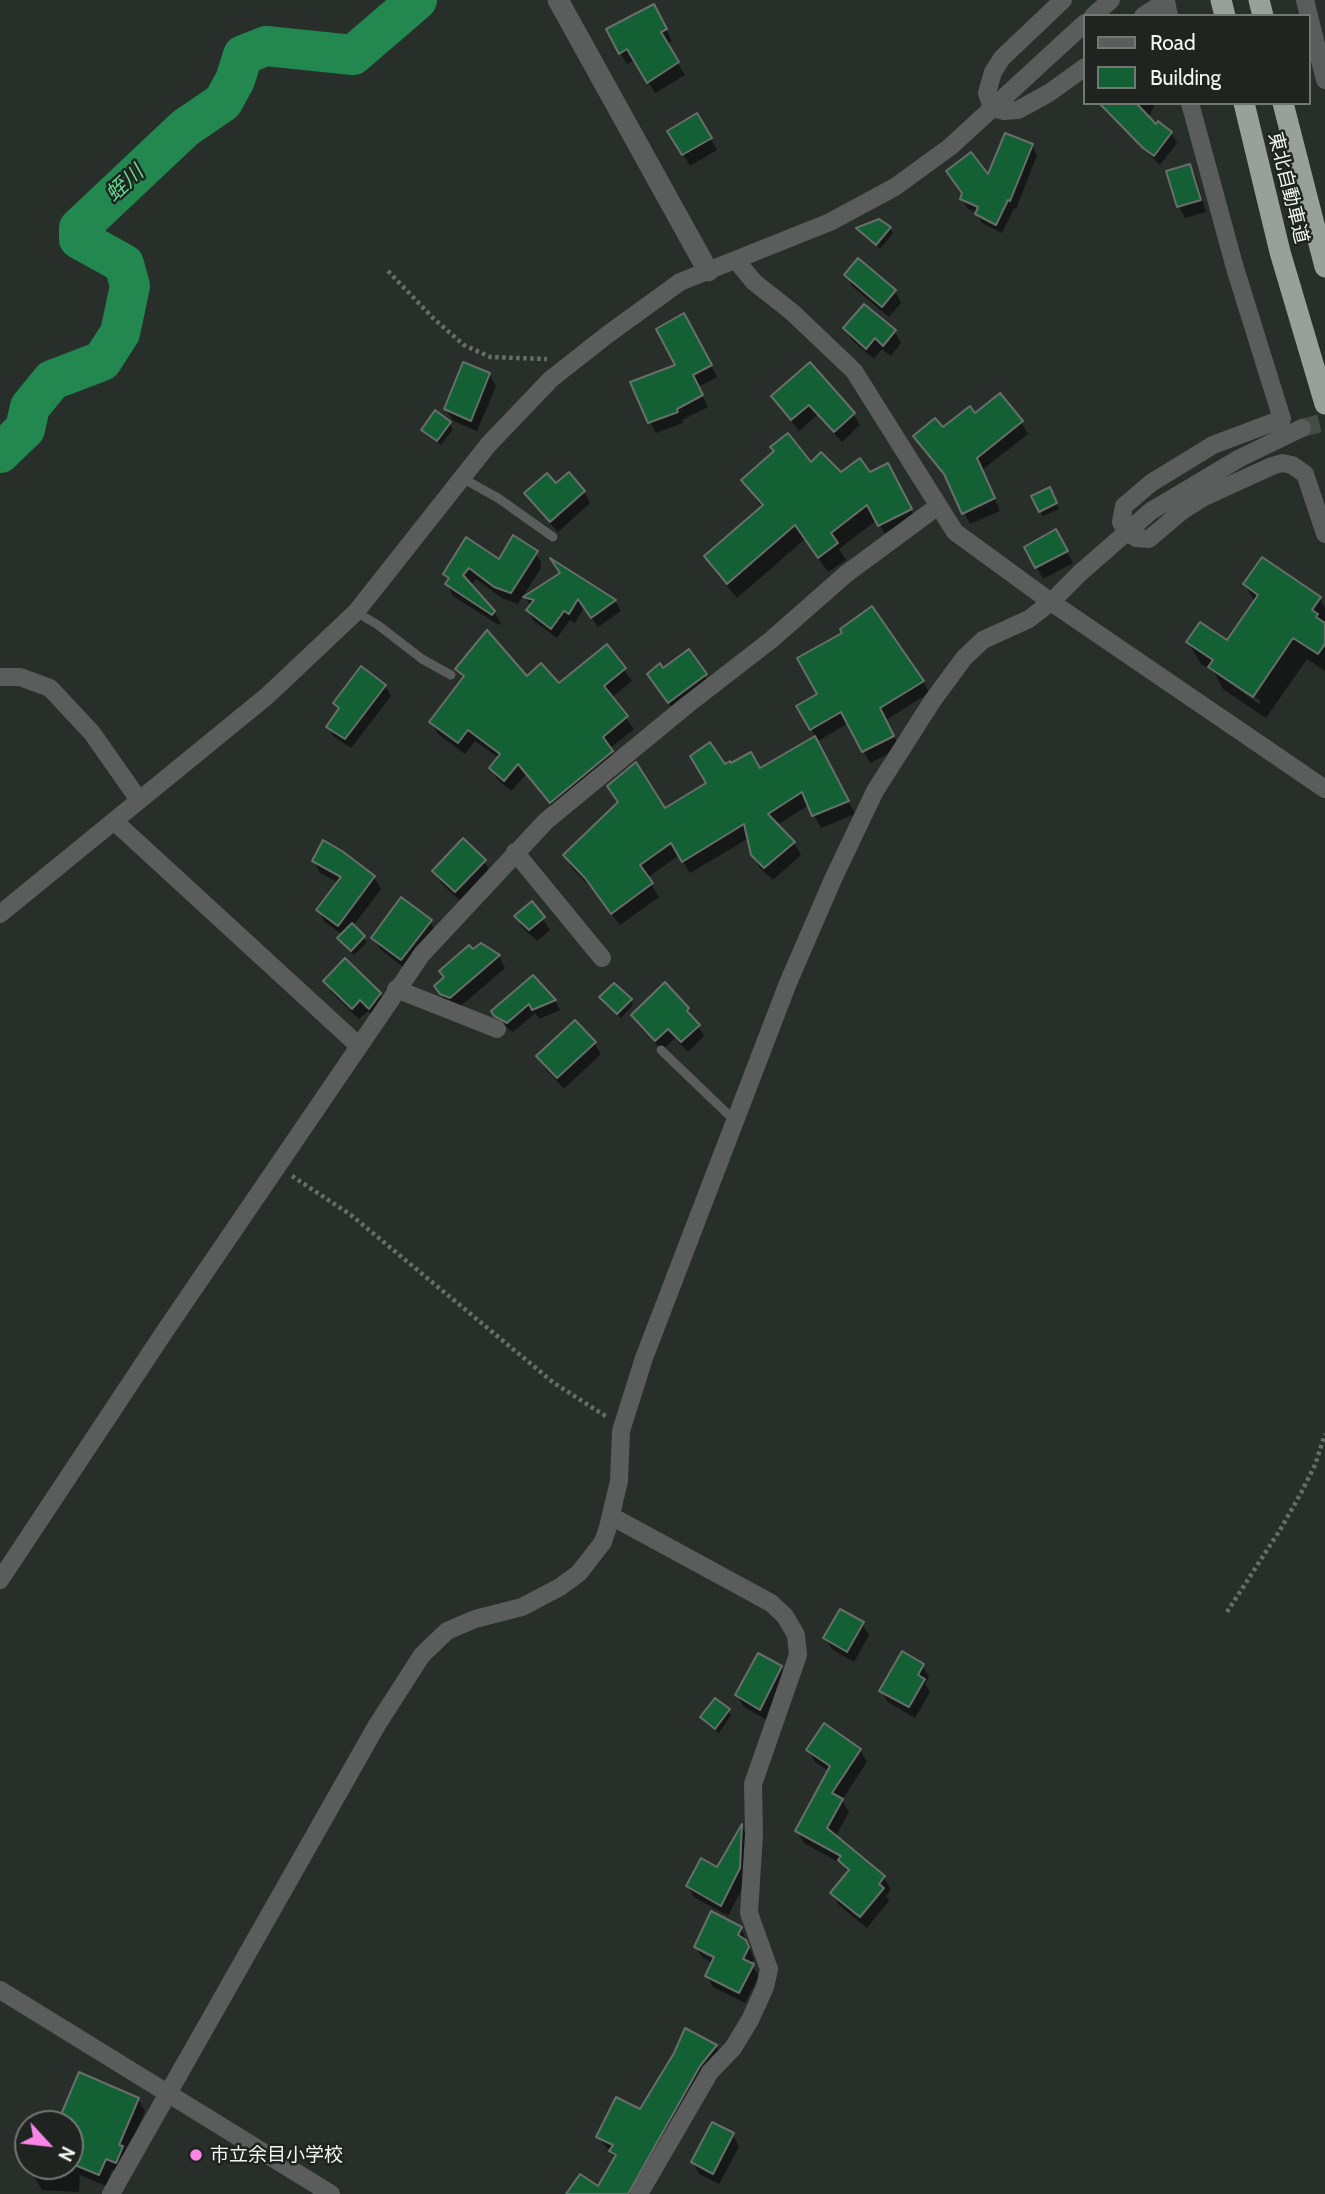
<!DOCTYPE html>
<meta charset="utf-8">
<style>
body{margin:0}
#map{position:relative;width:1325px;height:2194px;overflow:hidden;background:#282e2a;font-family:Cabin,sans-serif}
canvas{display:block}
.legend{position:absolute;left:1083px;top:14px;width:228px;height:91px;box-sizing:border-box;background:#1f2420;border:2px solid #737874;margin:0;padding:9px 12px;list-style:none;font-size:21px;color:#f2f6f3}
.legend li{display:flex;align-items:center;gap:14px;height:35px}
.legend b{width:35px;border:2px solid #737874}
.north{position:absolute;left:14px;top:2110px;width:70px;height:70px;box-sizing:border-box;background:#1f2420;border:2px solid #737874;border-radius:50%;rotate:117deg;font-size:19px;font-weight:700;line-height:28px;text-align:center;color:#f2f6f3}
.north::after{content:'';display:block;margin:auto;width:24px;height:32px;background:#fa87e7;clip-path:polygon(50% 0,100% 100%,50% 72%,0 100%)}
</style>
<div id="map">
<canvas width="1325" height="2194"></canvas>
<ul class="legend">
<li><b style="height:9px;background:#5a5d5b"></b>Road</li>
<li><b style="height:19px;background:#136035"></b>Building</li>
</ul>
<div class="north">N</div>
</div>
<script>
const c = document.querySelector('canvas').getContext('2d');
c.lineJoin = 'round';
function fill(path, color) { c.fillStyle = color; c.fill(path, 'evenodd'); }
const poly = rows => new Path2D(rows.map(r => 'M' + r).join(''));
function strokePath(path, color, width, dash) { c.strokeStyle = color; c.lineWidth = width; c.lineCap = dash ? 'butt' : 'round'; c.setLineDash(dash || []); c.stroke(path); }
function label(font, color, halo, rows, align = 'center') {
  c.font = font + ' Cabin,"Noto Sans JP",sans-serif'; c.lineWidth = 5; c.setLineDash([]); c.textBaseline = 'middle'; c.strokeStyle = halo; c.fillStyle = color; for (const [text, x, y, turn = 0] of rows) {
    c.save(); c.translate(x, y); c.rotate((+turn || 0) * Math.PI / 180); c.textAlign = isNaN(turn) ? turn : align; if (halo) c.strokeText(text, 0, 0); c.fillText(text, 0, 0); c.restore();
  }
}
fill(poly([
 [660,17,672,41,666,44,685,75,655,93,635,60,627,64,620,53],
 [1103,103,1156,103,1149,116,1171,133,1177,143,1160,165,1108,114],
 [697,116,717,150,690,166,670,132],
 [1032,145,1037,155,1016,209,1014,208,1002,233,982,223,977,213,967,208,962,199],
 [1189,166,1196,177,1206,212,1185,218,1179,206],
 [890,228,893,233,880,249,858,229],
 [846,275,895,291,901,303,889,317,852,286],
 [683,315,717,377,698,387,708,407,682,420,683,423,656,433,650,422,678,366],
 [845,329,895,332,901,343,891,356,882,349,874,359,852,340],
 [489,374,496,386,477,431,453,421,446,409],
 [773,397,853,414,860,425,842,442,817,415,799,431],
 [435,413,450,424,453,429,441,445,426,435,423,430],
 [975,415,1021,422,1028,434,982,470,1000,511,970,524,949,482,915,436,943,430],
 [811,464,841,475,870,474,896,481,919,525,889,541,877,520,839,549,846,560,828,572,805,539,737,598,715,572,706,557,762,508,743,481],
 [584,492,590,503,558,532,533,505,527,493],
 [1052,494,1059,509,1043,516,1040,511],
 [1055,531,1073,563,1043,579,1026,547],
 [466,540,500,561,533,550,541,562,541,568,518,604,502,598,476,579,471,585,494,612,501,624,499,625,453,596,447,584,449,581,445,574],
 [555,563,615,601,621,611,598,627,584,607,575,623,570,620,557,638,534,621,528,611,531,607,526,597,562,574],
 [1245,585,1320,599,1325,608,1325,671,1307,659,1266,718,1223,689,1214,672,1201,664,1188,642,1227,642,1255,602],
 [1221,673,1261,701,1259,704,1221,677],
 [607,647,632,681,611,698,634,729,609,749,619,764,558,814,526,775,511,791,498,780,491,768,499,758,475,741,465,754,438,734,431,722,463,679,458,670,559,685],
 [689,652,712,687,676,713,656,686],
 [923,681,929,693,886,720,900,748,870,763,849,723,816,742,855,814,821,828,809,805,777,825,794,843,801,855,773,880,760,868,752,855,749,838,690,873,679,855,647,878,659,897,620,925,594,891,572,868,565,855,665,810,708,783,724,766,760,770,816,737,799,707],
 [385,686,391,696,351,748,334,737,328,727,339,711,335,703],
 [314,861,374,877,381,889,353,926,367,942,354,955,342,943,339,938,343,935,325,922,318,910,339,883,320,873],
 [484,861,491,873,462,903,441,883,434,871],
 [532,904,550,930,537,941,523,928,516,916],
 [430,922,437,933,408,971,380,949,373,938],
 [481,945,499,956,505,968,457,1009,443,998,436,987],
 [345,960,380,994,387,1006,377,1019,368,1011,359,1019,332,993,325,981],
 [533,977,555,1001,560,1010,539,1019,535,1013,513,1032,498,1021,493,1012],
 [601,997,630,1000,633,1005,621,1018],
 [688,1009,704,1036,688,1052,675,1038,662,1050,639,1026,633,1015],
 [594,1043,601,1054,564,1089,545,1068,538,1056],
 [862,1624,869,1635,854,1662,832,1649,825,1638],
 [922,1665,929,1677,925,1684,930,1692,915,1718,888,1702,881,1691],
 [781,1667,788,1679,767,1720,744,1707,737,1695],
 [728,1710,731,1715,719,1733,705,1723,702,1717],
 [808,1750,860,1750,867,1762,842,1800,849,1812,835,1837,884,1878,891,1889,886,1896,889,1901,867,1928,839,1905,832,1893,848,1873,842,1864,804,1843,797,1831,830,1772,815,1762],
 [742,1827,748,1837,746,1881,728,1916,694,1897,688,1886,718,1870],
 [741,1928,754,1959,751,1964,759,1976,745,2003,713,1987,707,1976,713,1963,702,1957,696,1947],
 [702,1949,723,1960,721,1963,702,1953],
 [716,2046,722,2057,639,2194,568,2194,599,2189,616,2159,598,2137,641,2112],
 [80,2074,138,2099,145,2111,126,2155,122,2174,112,2170,106,2186,80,2175,79,2192,42,2190,35,2178,36,2166,70,2166,70,2124,59,2124],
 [733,2135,739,2147,719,2184,699,2174,693,2162]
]), '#0007');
strokePath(poly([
 [0,453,25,429,30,407,52,380,102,361,120,333,130,286,124,264,79,239,79,228,185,128,223,102,235,80,243,55,266,46,353,55,417,0]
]), '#23884f', 40);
const building = poly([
 [654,4,667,29,661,32,679,62,647,83,627,49,619,54,606,29,654,4],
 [1099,103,1136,103,1156,124,1158,121,1172,132,1154,156,1143,148,1099,103],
 [697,113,712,138,682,155,667,131,697,113],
 [1005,133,1033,144,1010,201,1008,200,996,225,975,214,978,207,960,199,962,193,946,171,971,152,988,174,1005,133],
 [1190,164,1201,200,1177,207,1166,171,1190,164],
 [879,219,891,227,876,245,856,228,879,219],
 [858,258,896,290,882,307,844,275,858,258],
 [864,304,896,330,883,346,875,338,866,349,843,328,864,304],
 [684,313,712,365,693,375,703,395,677,409,678,412,648,423,630,382,675,365,656,329,684,313],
 [463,362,490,373,471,421,444,409,463,362],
 [810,362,855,413,834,432,809,405,791,420,771,396,810,362],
 [1000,393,1023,421,977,458,995,498,962,514,944,474,913,436,935,418,943,427,970,406,975,413,1000,393],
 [435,410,451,422,437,441,421,430,435,410],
 [788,433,811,462,821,452,841,472,860,458,870,472,888,463,912,509,878,526,867,505,831,533,838,543,818,558,795,525,727,584,704,556,763,505,741,480,774,451,770,447,788,433],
 [569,472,585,491,550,522,524,493,547,473,556,483,569,472],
 [1050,487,1057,503,1039,512,1031,496,1050,487],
 [1056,529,1068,551,1035,568,1024,547,1056,529],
 [513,535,538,551,511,593,494,587,469,568,463,575,495,611,492,615,445,584,449,578,443,574,466,537,499,559,513,535],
 [1262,557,1321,597,1312,610,1318,614,1316,617,1325,623,1325,644,1318,654,1293,638,1253,697,1208,667,1213,660,1186,642,1200,622,1227,640,1258,595,1243,584,1262,557],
 [550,558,588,582,616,600,591,618,578,599,569,614,564,611,551,629,526,610,534,600,523,597,560,573,550,558],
 [872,606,924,681,880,708,894,736,862,752,841,712,810,730,796,706,817,694,797,658,842,633,840,629,872,606],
 [487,630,527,676,541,663,559,683,607,644,626,668,604,686,628,716,603,737,613,751,550,803,518,764,504,781,489,768,500,754,468,730,458,743,429,722,464,676,455,669,487,630],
 [689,649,707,674,668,703,647,674,660,663,663,668,689,649],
 [361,666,386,685,345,739,326,727,339,708,333,703,361,666],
 [815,736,849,801,812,816,802,792,768,814,795,842,764,868,751,855,744,824,682,862,671,843,640,865,653,883,611,914,585,878,563,855,618,802,607,786,636,762,665,808,706,783,690,756,710,742,725,764,730,761,731,763,751,752,760,768,815,736],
 [463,838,486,860,455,892,432,871,463,838],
 [323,840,342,851,375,876,338,926,316,910,341,877,312,861,323,840],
 [401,897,432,920,401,960,371,938,401,897],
 [532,901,545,917,529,930,514,916,532,901],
 [352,923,365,936,351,951,337,938,352,923],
 [481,943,500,955,450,998,440,994,434,986,444,977,439,971,469,945,473,949,481,943],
 [345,958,381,993,369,1009,360,1000,352,1009,323,981,345,958],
 [533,975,556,1000,532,1010,529,1004,507,1023,494,1016,491,1011,533,975],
 [665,982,689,1008,687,1011,700,1025,681,1042,668,1029,655,1041,631,1015,665,982],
 [614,983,632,999,617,1014,599,997,614,983],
 [575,1020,596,1042,557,1078,536,1056,575,1020],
 [840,1609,864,1622,847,1652,823,1638,840,1609],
 [902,1651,924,1664,918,1675,925,1679,909,1707,879,1691,902,1651],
 [758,1653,782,1666,760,1710,735,1695,758,1653],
 [715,1698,730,1709,715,1729,700,1717,715,1698],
 [824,1723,861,1749,832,1793,843,1799,827,1828,885,1876,879,1884,884,1888,860,1917,830,1893,849,1870,838,1860,841,1856,795,1831,830,1766,806,1750,824,1723],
 [742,1824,740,1868,721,1906,686,1886,701,1858,717,1867,742,1824],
 [711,1911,742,1927,738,1935,746,1940,749,1947,743,1959,754,1964,739,1993,705,1976,714,1957,694,1947,711,1911],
 [685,2028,717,2045,700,2066,628,2194,566,2194,580,2174,598,2186,616,2155,609,2151,613,2145,596,2137,616,2097,640,2109,674,2053,685,2028],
 [79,2072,139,2098,119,2145,123,2146,119,2156,116,2163,106,2159,99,2175,70,2163,70,2121,60,2117,79,2072],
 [712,2122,734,2133,713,2174,691,2162,712,2122]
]);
fill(building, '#136035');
strokePath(building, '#686f6a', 2);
strokePath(poly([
 [1302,428,1325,422]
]), '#464c48', 18, [18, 9]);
strokePath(poly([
 [388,271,434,319,464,345,490,357,547,359],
 [292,1176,351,1215,554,1383,607,1417],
 [1227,1612,1280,1530,1301,1493,1315,1465,1325,1434]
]), '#686d69', 4.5, [3.5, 3.5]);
strokePath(poly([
 [462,478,498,498,553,537],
 [356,612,378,625,422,659,451,675],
 [661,1050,735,1121]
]), '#5a5d5b', 9);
strokePath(poly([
 [1063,0,1002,58,993,72,987,93,992,108,1004,111,1018,110,1049,93,1085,67],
 [1305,0,1325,80],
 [1093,16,1111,0],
 [1143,16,1166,1,1169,16],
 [1190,103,1235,268,1282,419,1213,445,1151,483,1124,506,1121,522,1127,532,1136,538,1149,539,1182,511,1204,497,1272,466,1282,463,1292,465,1305,474,1325,534],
 [736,260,754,282,792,312,854,371,955,532,1051,602,1325,789],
 [0,677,20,677,50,688,92,733,139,800],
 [114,821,359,1046],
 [515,852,602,958],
 [0,914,267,696,356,612,488,445,551,379,607,335,680,282,830,222,895,187,950,147,1085,23],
 [396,989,497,1029],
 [611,1516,771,1603,785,1616,796,1635,798,1655,753,1784,754,1835,749,1913,769,1969,765,1987,750,2020,733,2048,710,2072,639,2194],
 [0,1580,165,1331,422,954,546,821,687,705,771,640,846,574,938,506],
 [0,1990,331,2194],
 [111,2194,377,1725,422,1655,447,1631,475,1619,522,1607,560,1587,579,1573,603,1542,608,1527,619,1481,621,1431,644,1358,788,983,834,877,875,791,933,700,964,658,983,640,1029,619,1051,602,1080,573,1151,511,1240,458,1302,428]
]), '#5a5d5b', 18);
strokePath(poly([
 [558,0,708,271]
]), '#5a5d5b', 21);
strokePath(poly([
 [1221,0,1225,16],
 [1259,0,1263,16],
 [1244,103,1280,252,1325,404],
 [1283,103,1325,267]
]), '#98a09a', 21);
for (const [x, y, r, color] of [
 [196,2155,7,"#fa87e7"]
]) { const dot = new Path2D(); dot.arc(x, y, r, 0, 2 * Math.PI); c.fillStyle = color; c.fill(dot); strokePath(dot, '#1f2420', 2.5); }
label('19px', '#f2f6f3', '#1f2420', [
 ["東北自動車道",1288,188,76]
]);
label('19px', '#f2f6f3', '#1f2420', [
 ["市立余目小学校",210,2155]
], 'left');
label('italic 21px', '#61dc8f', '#1f2420', [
 ["蛭川",125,184,-43]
]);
</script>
